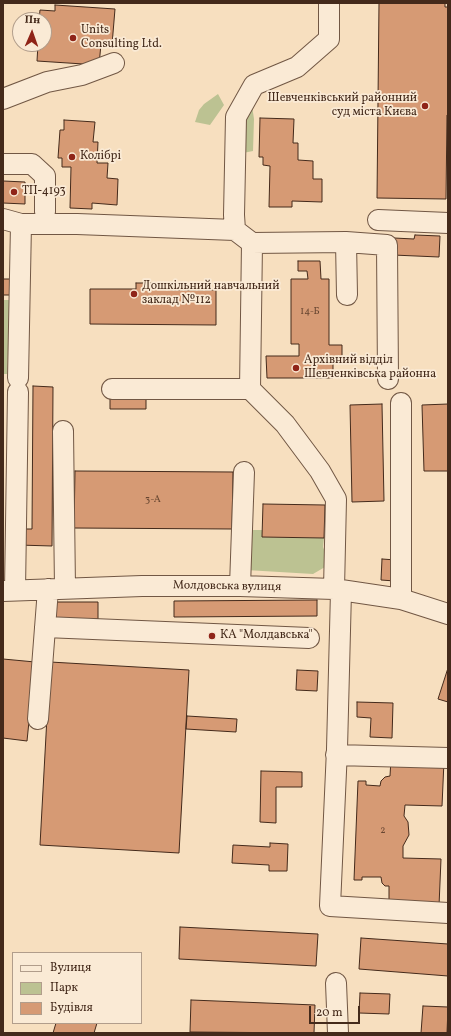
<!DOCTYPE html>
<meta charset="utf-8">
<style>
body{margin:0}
#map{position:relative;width:451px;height:1036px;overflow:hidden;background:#f7dfbf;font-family:Vollkorn,serif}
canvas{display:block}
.frame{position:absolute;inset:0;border:4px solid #442a1b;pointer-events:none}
.legend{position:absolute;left:12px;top:952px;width:130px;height:72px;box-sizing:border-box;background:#faead5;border:1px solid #b19d8b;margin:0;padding:5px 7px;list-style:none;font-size:12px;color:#442a1b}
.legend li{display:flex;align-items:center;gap:8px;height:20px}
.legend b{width:20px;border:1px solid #b19d8b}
.north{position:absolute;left:12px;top:12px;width:40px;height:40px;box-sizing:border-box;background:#faead5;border:1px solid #b19d8b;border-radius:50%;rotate:2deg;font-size:11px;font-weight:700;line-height:16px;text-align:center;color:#442a1b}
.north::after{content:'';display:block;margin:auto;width:14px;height:18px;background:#8f2418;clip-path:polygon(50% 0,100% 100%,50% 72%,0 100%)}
.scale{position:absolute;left:309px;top:1006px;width:51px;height:18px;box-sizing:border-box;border:2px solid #442a1b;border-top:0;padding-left:5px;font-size:12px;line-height:14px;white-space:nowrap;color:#442a1b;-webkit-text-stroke:3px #faead5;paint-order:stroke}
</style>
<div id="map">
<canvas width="451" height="1036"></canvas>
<div class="frame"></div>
<ul class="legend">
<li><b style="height:5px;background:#faead5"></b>Вулиця</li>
<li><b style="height:11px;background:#bcc292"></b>Парк</li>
<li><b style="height:11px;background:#d69a74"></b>Будівля</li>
</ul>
<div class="north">Пн</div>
<div class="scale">20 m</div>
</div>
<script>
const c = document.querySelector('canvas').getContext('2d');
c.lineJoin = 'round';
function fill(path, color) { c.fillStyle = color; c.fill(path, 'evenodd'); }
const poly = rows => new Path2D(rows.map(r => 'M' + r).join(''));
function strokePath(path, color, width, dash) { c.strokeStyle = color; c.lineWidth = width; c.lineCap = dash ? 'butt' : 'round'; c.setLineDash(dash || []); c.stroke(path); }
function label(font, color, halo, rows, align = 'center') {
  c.font = font + ' Vollkorn,serif'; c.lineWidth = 3.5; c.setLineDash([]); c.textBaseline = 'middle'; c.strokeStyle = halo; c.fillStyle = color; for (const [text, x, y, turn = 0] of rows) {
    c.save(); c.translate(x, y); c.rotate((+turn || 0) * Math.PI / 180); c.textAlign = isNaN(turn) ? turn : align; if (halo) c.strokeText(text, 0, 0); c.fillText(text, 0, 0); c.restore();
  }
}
fill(poly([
 [218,94,224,105,210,125,195,122,199,110,204,104],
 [251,99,254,119,253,151,238,154],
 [3,300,10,300,7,374,3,374],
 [248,530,262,530,262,537,324,538,323,547,327,557,325,567,313,574,246,570]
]), '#bcc292');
const building = poly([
 [379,3,445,3,445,7,448,7,448,115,447,115,446,199,377,198,379,3],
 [55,5,115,9,112,45,101,44,99,65,37,61,38,44,44,44,44,20,39,20,40,10,55,11,55,5],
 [260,118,294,119,293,143,298,143,298,160,313,161,313,179,322,179,322,202,292,201,292,207,269,207,270,166,263,165,263,157,259,157,260,118],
 [64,120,95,122,93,142,98,142,97,163,108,163,107,178,118,179,117,205,92,203,92,209,70,208,71,167,62,167,62,158,58,158,60,130,64,130,64,120],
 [3,181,25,182,25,204,3,203,3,181],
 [415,235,440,236,439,257,393,255,394,238,414,239,415,235],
 [298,261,320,261,321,279,329,279,329,345,342,345,342,358,333,358,333,378,267,378,266,356,299,356,299,344,291,344,291,279,308,279,307,271,298,271,298,261],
 [3,279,14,279,14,295,3,295,3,279],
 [136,283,171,283,171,290,216,290,216,325,90,324,90,289,136,289,136,283],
 [33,386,53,387,52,546,18,545,19,529,32,529,33,386],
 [110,392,146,393,146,409,110,409,110,392],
 [382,404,384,501,352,502,350,405,382,404],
 [448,404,448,471,424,471,422,405,448,404],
 [75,471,233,472,232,529,74,528,75,471],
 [263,504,325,505,324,538,262,537,263,504],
 [382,559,396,560,395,581,381,580,382,559],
 [317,600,317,616,174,617,174,601,317,600],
 [54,602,98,602,98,619,54,619,54,602],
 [3,659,35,662,27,741,3,738,3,659],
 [50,662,189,670,179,853,40,845,50,662],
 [448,668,448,702,438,699,448,668],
 [297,670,318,671,317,691,296,690,297,670],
 [357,702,393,703,392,738,370,737,371,718,357,717,357,702],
 [187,716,237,719,236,732,186,729,187,716],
 [391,759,444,761,442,806,405,805,404,816,408,822,409,835,403,846,403,858,441,859,439,906,389,904,389,886,385,886,382,883,381,877,362,877,362,880,354,880,358,781,366,781,366,785,380,786,381,781,385,777,390,776,391,759],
 [261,771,302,772,302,787,276,787,276,823,260,822,261,771],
 [270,843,288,844,287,871,269,871,269,865,232,863,233,845,270,847,270,843],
 [180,927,318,934,316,966,179,959,180,927],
 [361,938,448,944,448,976,359,969,361,938],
 [360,993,390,994,389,1014,359,1013,360,993],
 [191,1000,315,1005,314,1033,190,1032,191,1000],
 [423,1006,448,1007,447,1033,421,1033,423,1006],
 [56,1023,97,1023,94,1033,53,1033,56,1023]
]);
fill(building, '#d69a74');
strokePath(building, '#442a1b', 1);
const minor = poly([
 [3,99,47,82,82,75,114,63],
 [3,164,32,164,45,176,45,212],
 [3,219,21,224,77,224,235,230,252,243,250,389,285,424,320,471,336,499,334,589],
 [378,220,448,223],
 [235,230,234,215,236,117,254,85,297,67,329,39,329,3],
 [346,242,387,245,388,379],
 [252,243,346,242,347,295],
 [18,378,21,224],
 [112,389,250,389],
 [63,431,65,588],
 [240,586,244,472],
 [15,590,18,392],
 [3,591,142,586,240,586,334,589,401,599,448,614],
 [341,591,337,749,330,906,448,913],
 [401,599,401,403],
 [45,627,309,638],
 [38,719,48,589],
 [336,755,448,758],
 [336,983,338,1033]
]);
strokePath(minor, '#715744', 22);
strokePath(minor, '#faead5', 20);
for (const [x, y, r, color] of [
 [73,38,4,"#8f2418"],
 [425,106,4,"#8f2418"],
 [72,157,4,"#8f2418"],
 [14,192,4,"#8f2418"],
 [134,294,4,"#8f2418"],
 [296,368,4,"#8f2418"],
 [212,636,4,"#8f2418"]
]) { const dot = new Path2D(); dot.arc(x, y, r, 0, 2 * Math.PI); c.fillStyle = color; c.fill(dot); strokePath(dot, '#faead5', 1.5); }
label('10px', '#684631', null, [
 ["14-Б",310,312],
 ["3-А",153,500],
 ["2",383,831]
]);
label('12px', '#442a1b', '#faead5', [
 ["Units",81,31],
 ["Consulting Ltd.",81,45],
 ["Шевченківський районний",417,99,"right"],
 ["суд міста Києва",417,113,"right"],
 ["Колібрі",80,157],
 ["ТП-4193",22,192],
 ["Дошкільний навчальний",142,287],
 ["заклад №112",142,301],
 ["Архівний відділ",304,361],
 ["Шевченківська районна",304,375],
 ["КА \"Молдавська\"",220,636]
], 'left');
label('12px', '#442a1b', '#faead5', [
 ["Молдовська вулиця",227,587,1]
]);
</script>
